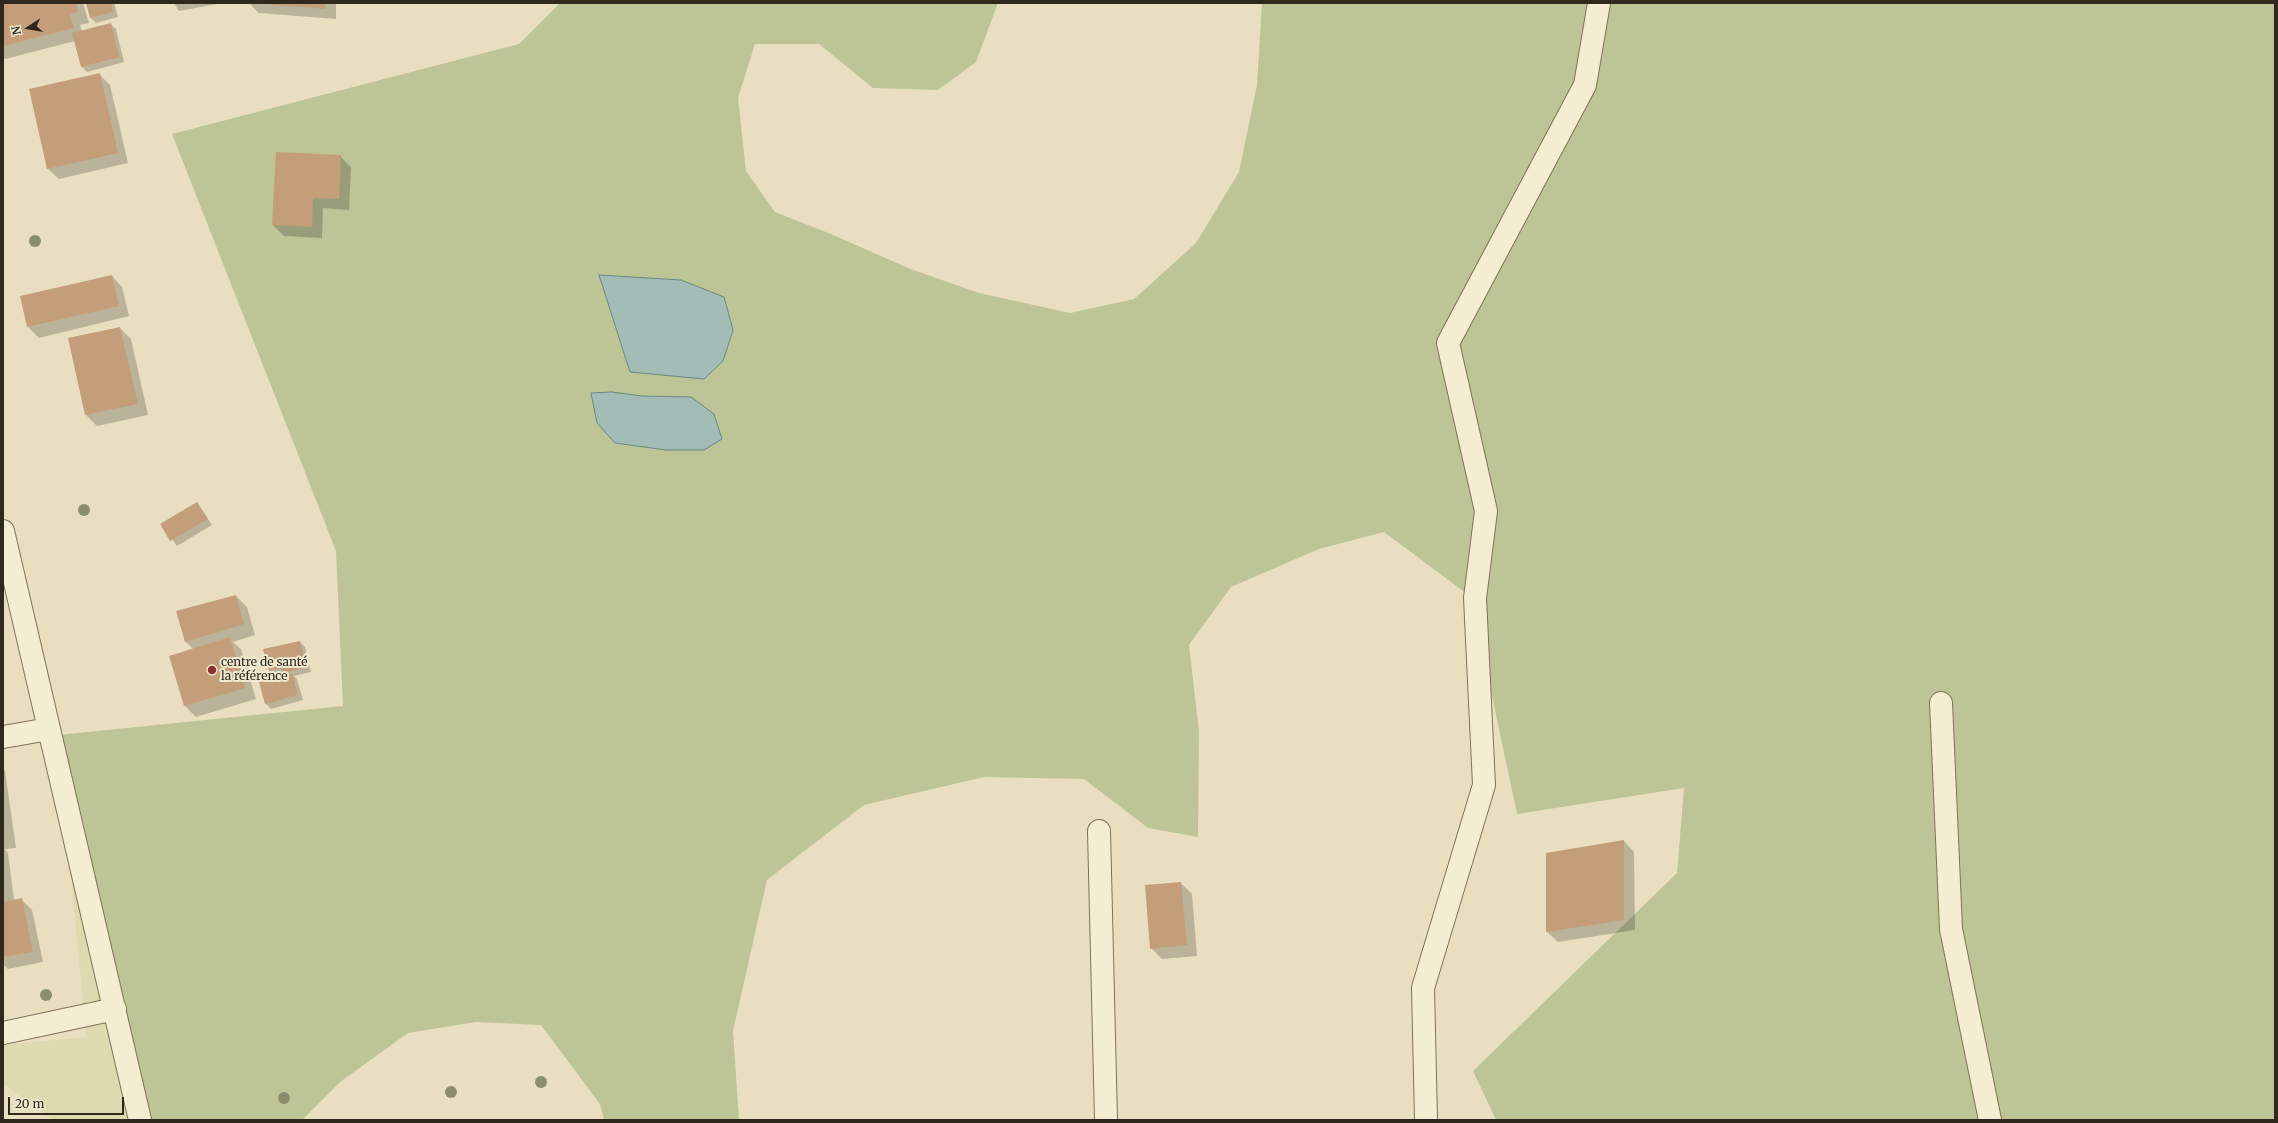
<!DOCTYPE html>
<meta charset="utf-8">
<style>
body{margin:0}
#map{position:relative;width:2278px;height:1123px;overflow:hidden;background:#e9dfc0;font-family:Merriweather,serif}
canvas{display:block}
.frame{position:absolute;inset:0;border:4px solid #31281d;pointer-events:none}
.north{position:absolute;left:8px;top:8px;width:40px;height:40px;-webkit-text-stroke:3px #f1e9cf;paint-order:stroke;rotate:258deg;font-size:11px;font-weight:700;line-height:16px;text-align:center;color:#31281d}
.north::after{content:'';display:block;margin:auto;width:14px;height:18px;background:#31281d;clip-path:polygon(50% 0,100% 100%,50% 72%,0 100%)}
.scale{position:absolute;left:8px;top:1097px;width:116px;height:18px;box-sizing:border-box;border:2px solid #31281d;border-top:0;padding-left:5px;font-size:12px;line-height:14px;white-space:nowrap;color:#31281d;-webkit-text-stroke:3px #f1e9cf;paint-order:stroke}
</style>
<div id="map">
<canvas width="2278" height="1123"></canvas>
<div class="frame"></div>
<div class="north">N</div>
<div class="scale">20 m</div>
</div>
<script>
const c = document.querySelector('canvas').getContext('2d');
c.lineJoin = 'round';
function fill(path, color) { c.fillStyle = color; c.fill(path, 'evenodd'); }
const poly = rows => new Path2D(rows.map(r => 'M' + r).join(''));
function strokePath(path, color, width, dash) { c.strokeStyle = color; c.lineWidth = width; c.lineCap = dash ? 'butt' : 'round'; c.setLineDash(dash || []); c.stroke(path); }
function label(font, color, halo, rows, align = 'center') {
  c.font = font + ' Merriweather,serif'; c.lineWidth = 4; c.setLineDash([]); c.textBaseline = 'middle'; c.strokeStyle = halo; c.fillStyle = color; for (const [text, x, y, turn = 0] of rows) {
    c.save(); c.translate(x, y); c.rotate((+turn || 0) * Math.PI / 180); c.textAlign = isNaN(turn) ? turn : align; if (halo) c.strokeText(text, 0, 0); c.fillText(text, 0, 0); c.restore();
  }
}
fill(poly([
 [58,735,140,1120,53,1120,3,1084,3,1045,86,1037]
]), '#ded9af');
fill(poly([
 [560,3,998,3,976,62,938,90,873,88,819,44,755,44,738,98,746,171,775,212,831,234,908,268,979,293,1070,313,1134,299,1196,243,1239,172,1257,85,1262,3,2275,3,2275,1120,1496,1120,1473,1071,1677,873,1684,788,1517,814,1471,597,1384,532,1319,549,1231,587,1189,645,1199,731,1198,837,1148,828,1084,779,984,777,864,805,767,880,733,1031,739,1120,604,1120,600,1104,541,1025,476,1022,408,1033,340,1082,302,1120,140,1120,58,735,343,706,336,551,172,134,519,44]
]), '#bdc596');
const water = poly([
 [599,275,681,280,724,297,733,330,723,361,704,379,630,372,599,275],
 [612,392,642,396,691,397,714,414,722,439,704,450,666,450,615,443,597,423,591,393,612,392]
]);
fill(water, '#a3bcb6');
strokePath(water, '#6b8883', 1);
fill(poly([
 [3,3,83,3,89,23,80,25,82,31,110,24,116,29,124,62,87,72,82,67,75,41,5,59,3,57],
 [87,3,114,3,118,17,96,23,91,18],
 [174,3,222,3,179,11],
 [249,3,336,3,336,19,259,13],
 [99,74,110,85,128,163,59,179,48,169],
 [340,156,351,167,349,210,323,208,322,238,284,236,273,225],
 [112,276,122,287,129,316,39,338,28,327],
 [120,328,131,339,148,415,97,426,86,415,70,339],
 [197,503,212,525,177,546,161,524],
 [236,596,247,607,255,635,233,642,241,649,256,699,196,717,185,706,170,657,194,650,185,641],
 [300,642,305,647,311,672,294,676,297,679,303,700,271,709,266,704,287,675,285,673,275,676,270,671],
 [3,769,5,771,16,848,5,849,8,853,14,900,21,899,32,910,43,962,8,969,3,964],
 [1624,841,1634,852,1635,930,1558,942,1547,932],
 [1181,883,1192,894,1197,956,1162,959,1151,948]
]), '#0003');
fill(poly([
 [3,3,76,3,78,12,70,14,74,28,3,46],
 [86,3,111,3,113,12,90,18],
 [265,3,325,3,325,9,265,4],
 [111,23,119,57,81,67,72,33],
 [100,73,118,153,47,169,29,89],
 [276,152,341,155,339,199,313,198,312,227,272,225],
 [112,275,119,306,27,327,20,296],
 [120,327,138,404,85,415,68,338],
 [197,502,208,519,170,541,160,524],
 [236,595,244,624,185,642,176,611],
 [230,637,245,688,184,706,169,656],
 [300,641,307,667,283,673,282,668,269,671,263,649],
 [292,673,298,695,265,704,259,682],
 [1624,840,1624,920,1546,932,1546,853],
 [1181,882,1187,945,1150,949,1145,885],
 [22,898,33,952,3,957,3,902]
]), '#c49d7a');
const minor = poly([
 [3,531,140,1120],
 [1941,703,1951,929,1990,1120],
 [3,737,49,729],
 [1099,831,1106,1120],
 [3,1033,115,1009],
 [1426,1120,1423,988,1484,785,1475,598,1486,511,1448,343,1585,85,1599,3]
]);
strokePath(minor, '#80715a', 24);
strokePath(minor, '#f5edd2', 22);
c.fillStyle = '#8c8e6b';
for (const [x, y] of [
 [35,241],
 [84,510],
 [46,995],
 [541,1082],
 [451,1092],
 [284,1098]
]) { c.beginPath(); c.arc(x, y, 6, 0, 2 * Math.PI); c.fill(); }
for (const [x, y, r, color] of [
 [212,670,5,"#893530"]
]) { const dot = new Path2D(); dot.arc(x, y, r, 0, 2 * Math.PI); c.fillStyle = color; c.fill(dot); strokePath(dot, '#f1e9cf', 1.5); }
label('12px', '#31281d', '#f1e9cf', [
 ["centre de santé",221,663],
 ["la référence",221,677]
], 'left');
</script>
